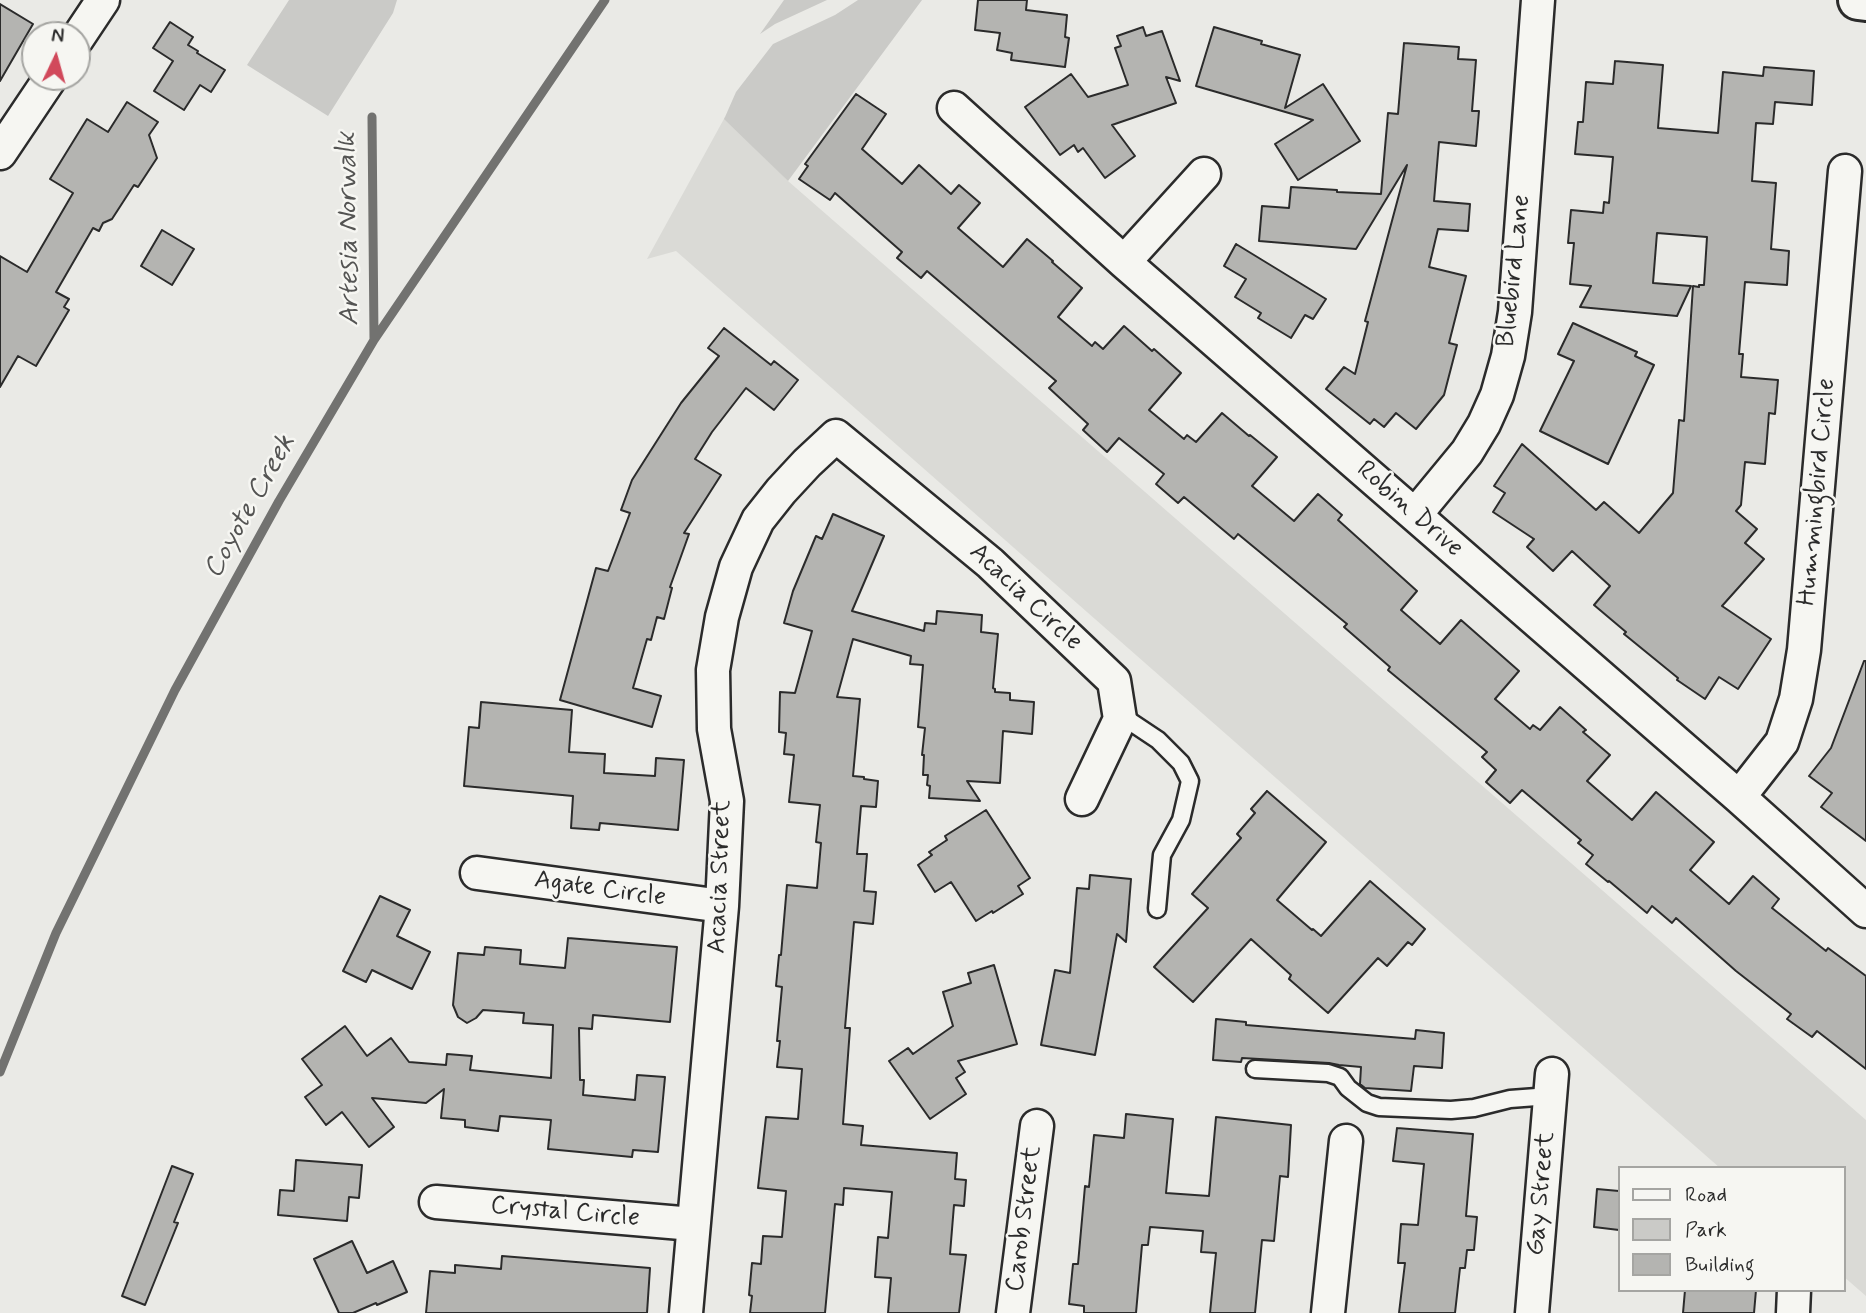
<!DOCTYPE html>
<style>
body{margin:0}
#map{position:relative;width:1866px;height:1313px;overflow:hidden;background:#eaeae6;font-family:Mynerve,sans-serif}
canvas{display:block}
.legend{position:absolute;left:1618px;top:1166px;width:228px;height:126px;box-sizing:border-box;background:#f6f6f2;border:2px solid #a5a5a2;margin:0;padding:9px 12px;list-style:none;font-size:21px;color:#2b2b2b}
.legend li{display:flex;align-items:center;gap:14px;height:35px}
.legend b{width:35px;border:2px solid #a5a5a2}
.north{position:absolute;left:21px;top:21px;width:70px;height:70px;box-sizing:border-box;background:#f6f6f2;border:2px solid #a5a5a2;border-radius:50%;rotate:5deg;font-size:19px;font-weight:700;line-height:28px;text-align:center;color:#2b2b2b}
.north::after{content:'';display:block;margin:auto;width:24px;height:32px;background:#d1495b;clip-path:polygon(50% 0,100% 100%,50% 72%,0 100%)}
</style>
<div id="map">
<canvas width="1866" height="1313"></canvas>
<ul class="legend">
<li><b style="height:9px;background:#f6f6f2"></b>Road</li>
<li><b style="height:19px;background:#cacac7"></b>Park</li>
<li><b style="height:19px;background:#b4b4b1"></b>Building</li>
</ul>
<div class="north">N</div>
</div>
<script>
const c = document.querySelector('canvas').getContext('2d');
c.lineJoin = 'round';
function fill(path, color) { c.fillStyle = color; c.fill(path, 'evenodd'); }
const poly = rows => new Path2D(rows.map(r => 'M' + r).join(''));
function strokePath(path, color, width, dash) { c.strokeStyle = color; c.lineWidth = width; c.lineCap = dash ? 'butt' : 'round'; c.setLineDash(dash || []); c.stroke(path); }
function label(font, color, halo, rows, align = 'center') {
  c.font = font + ' Mynerve,sans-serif'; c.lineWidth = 5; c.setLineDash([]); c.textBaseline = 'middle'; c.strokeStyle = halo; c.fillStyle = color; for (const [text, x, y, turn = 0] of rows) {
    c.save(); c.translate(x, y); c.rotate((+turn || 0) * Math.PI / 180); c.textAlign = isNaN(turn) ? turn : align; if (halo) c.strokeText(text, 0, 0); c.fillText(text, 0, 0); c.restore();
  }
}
fill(poly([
 [725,117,788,181,1866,1120,1866,1296,1843,1276,1843,1168,1720,1168,676,251,647,259]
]), '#dadad6');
fill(poly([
 [289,0,397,0,393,13,328,116,247,65],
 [784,0,827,0,775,24,760,34],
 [858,0,922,0,788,181,724,119,725,117,736,92,773,44,835,15]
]), '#cacac7');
strokePath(poly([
 [372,117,374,339],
 [0,1072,56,933,175,690,279,501,374,340,605,0]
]), '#727270', 9);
const building = poly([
 [978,0,1027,0,1026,10,1067,15,1065,37,1069,38,1065,67,1011,60,1012,53,997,50,1000,33,975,30,978,0],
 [0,4,33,24,0,81,0,4],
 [170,22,193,37,188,45,198,51,197,53,225,70,211,92,200,85,184,110,154,91,173,61,153,48,170,22],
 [1143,27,1146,36,1162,31,1180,81,1166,77,1176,103,1112,125,1135,156,1105,178,1083,148,1078,152,1074,145,1060,155,1025,107,1071,74,1088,97,1128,85,1115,48,1121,46,1117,36,1143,27],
 [1214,27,1262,41,1261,44,1300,55,1285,108,1323,84,1360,141,1298,180,1275,144,1313,120,1196,86,1214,27],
 [1404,43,1459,47,1458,59,1476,60,1472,111,1479,111,1476,146,1439,142,1434,201,1470,204,1468,231,1438,229,1429,267,1466,276,1449,343,1457,345,1444,395,1416,429,1396,413,1384,427,1374,419,1370,424,1326,389,1344,367,1355,374,1368,322,1365,321,1407,165,1356,249,1259,241,1262,206,1289,208,1291,187,1337,190,1337,192,1381,194,1388,113,1398,114,1404,43],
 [1615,61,1663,65,1658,128,1718,133,1723,72,1763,76,1764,67,1814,71,1812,105,1775,102,1773,124,1756,123,1752,181,1776,183,1771,249,1789,251,1787,285,1745,282,1739,354,1743,354,1741,377,1778,380,1775,414,1769,413,1765,464,1745,462,1741,505,1736,511,1757,529,1745,543,1764,559,1722,606,1771,639,1738,689,1719,677,1705,699,1677,680,1678,678,1624,634,1626,632,1594,605,1610,586,1572,551,1553,571,1527,547,1534,539,1493,512,1505,493,1494,486,1522,444,1596,510,1604,502,1639,533,1673,493,1679,420,1684,421,1693,286,1699,287,1699,285,1704,285,1707,237,1657,233,1653,283,1691,286,1677,316,1580,307,1591,286,1570,284,1574,243,1568,243,1571,210,1603,213,1604,202,1609,203,1613,157,1575,154,1578,122,1583,122,1586,82,1613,84,1615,61],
 [856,94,886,114,862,149,902,184,919,165,951,194,959,185,980,203,958,228,1003,267,1027,239,1053,261,1052,262,1082,288,1058,317,1092,346,1095,342,1103,349,1124,326,1152,351,1154,349,1181,373,1149,410,1184,439,1187,435,1196,442,1222,413,1249,436,1250,435,1277,457,1252,486,1294,521,1318,494,1342,515,1338,520,1417,591,1401,610,1440,644,1461,620,1519,671,1495,699,1530,729,1533,725,1540,730,1560,707,1586,730,1583,732,1610,755,1587,781,1632,820,1656,792,1714,842,1690,870,1729,904,1753,876,1779,899,1772,908,1826,951,1828,948,1866,976,1866,1069,1817,1031,1812,1037,1787,1019,1791,1014,1736,971,1676,918,1672,923,1652,906,1647,913,1609,881,1608,882,1586,864,1593,855,1578,843,1581,840,1522,790,1510,803,1486,782,1496,770,1482,757,1487,752,1389,671,1388,670,1390,667,1344,627,1347,624,1238,534,1234,539,1184,497,1178,503,1156,484,1164,474,1119,438,1107,452,1083,430,1088,424,1049,388,1056,381,927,271,921,278,897,258,902,252,835,193,830,200,799,179,808,166,805,164,856,94],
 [127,102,158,122,149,135,157,158,138,187,134,185,112,219,103,223,99,231,93,228,56,292,69,299,64,307,69,310,36,366,18,356,0,387,0,256,27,272,73,193,50,179,87,119,108,132,127,102],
 [162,230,194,249,172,285,141,266,162,230],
 [1236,244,1326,299,1313,319,1305,315,1291,338,1258,318,1261,313,1235,297,1246,279,1224,266,1236,244],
 [1573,323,1637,352,1635,356,1654,365,1608,464,1540,431,1574,361,1558,354,1573,323],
 [724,328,771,365,774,361,798,380,774,410,746,388,712,432,695,459,721,475,684,533,689,534,670,587,672,588,664,619,657,617,651,640,647,639,633,688,661,696,652,727,560,700,596,568,608,571,630,513,621,510,632,480,681,403,719,356,708,348,724,328],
 [833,514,884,536,852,611,924,631,925,623,936,624,937,611,982,615,981,632,998,634,993,688,995,689,995,692,1010,693,1010,700,1034,702,1032,734,1003,731,1000,783,967,781,980,801,929,798,930,786,927,785,928,775,923,775,924,755,922,755,925,728,918,727,923,665,910,664,911,656,853,639,837,697,860,699,853,776,864,777,864,779,878,781,876,807,861,806,857,854,867,854,864,891,876,892,873,924,854,922,845,1028,850,1028,843,1124,863,1126,861,1145,957,1153,955,1179,966,1180,964,1206,954,1205,950,1254,966,1255,959,1313,888,1313,891,1278,875,1277,878,1237,888,1238,892,1192,844,1188,843,1205,835,1204,825,1313,750,1313,752,1296,749,1295,752,1263,761,1264,763,1236,782,1237,786,1191,758,1188,766,1117,798,1119,802,1069,777,1067,780,1041,777,1041,782,987,776,986,779,955,781,955,787,885,817,888,821,843,816,842,820,805,789,802,794,755,784,754,786,733,779,732,780,692,795,693,812,631,784,623,793,591,816,536,822,539,833,514],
 [1864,661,1866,661,1866,841,1821,807,1832,793,1809,776,1831,748,1864,661],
 [481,702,572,710,569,752,605,754,604,773,655,776,656,758,684,760,678,830,600,823,599,830,571,828,573,796,464,786,469,727,479,728,481,702],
 [1267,791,1326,842,1277,900,1312,930,1313,929,1321,936,1370,881,1425,929,1412,945,1408,942,1387,966,1378,958,1328,1013,1289,979,1291,975,1251,939,1193,1002,1154,967,1208,908,1192,894,1241,838,1237,834,1255,813,1251,809,1267,791],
 [986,810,1030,878,1018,886,1023,894,993,913,992,911,976,921,951,882,935,892,918,865,932,855,929,852,947,840,945,836,986,810],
 [1090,875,1131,879,1126,942,1117,934,1095,1055,1041,1045,1055,970,1070,973,1077,888,1089,889,1090,875],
 [380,896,410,910,397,936,430,952,412,989,372,970,366,982,343,971,380,896],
 [568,938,677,947,670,1022,593,1015,592,1029,579,1028,580,1080,584,1080,583,1095,635,1100,637,1075,665,1077,658,1152,633,1150,632,1157,548,1149,551,1120,500,1116,498,1131,465,1127,465,1120,441,1118,444,1089,426,1103,372,1098,394,1127,369,1147,342,1112,326,1125,305,1097,322,1085,302,1059,345,1026,367,1056,391,1038,409,1062,446,1065,447,1054,472,1056,470,1070,551,1078,553,1025,523,1023,524,1013,483,1010,476,1018,467,1023,458,1017,453,1005,458,953,484,955,485,947,521,950,520,964,565,968,568,938],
 [994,965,1017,1044,958,1061,965,1072,956,1078,966,1094,930,1119,889,1061,908,1048,913,1054,953,1026,943,992,971,983,968,973,994,965],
 [1216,1019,1246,1022,1246,1025,1415,1039,1416,1030,1444,1033,1442,1068,1414,1066,1411,1091,1365,1088,1360,1084,1361,1067,1339,1065,1329,1063,1242,1058,1241,1062,1213,1060,1216,1019],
 [1126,1114,1173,1119,1166,1193,1209,1196,1216,1117,1291,1125,1288,1177,1280,1176,1274,1241,1262,1240,1255,1313,1210,1313,1216,1253,1201,1252,1203,1231,1150,1227,1148,1245,1142,1245,1136,1313,1084,1313,1084,1306,1069,1304,1073,1264,1078,1264,1085,1186,1089,1187,1094,1135,1124,1138,1126,1114],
 [1397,1128,1473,1134,1466,1216,1477,1217,1474,1250,1467,1250,1465,1268,1460,1268,1455,1313,1399,1313,1405,1263,1398,1263,1401,1224,1418,1225,1424,1164,1393,1161,1397,1128],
 [296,1160,362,1165,359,1198,349,1197,347,1221,278,1215,280,1190,294,1191,296,1160],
 [172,1166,193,1174,174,1222,178,1223,145,1305,122,1296,172,1166],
 [1597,1189,1619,1191,1619,1230,1594,1227,1597,1189],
 [352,1241,367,1273,393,1261,407,1292,377,1305,376,1303,353,1313,339,1313,314,1259,352,1241],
 [502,1256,650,1268,647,1313,426,1313,430,1271,455,1273,455,1265,501,1269,502,1256],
 [1685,1290,1756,1290,1754,1313,1683,1313,1685,1290]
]);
fill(building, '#b4b4b1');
strokePath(building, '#2b2b2b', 2);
const service = poly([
 [1119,714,1158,740,1181,763,1190,781,1181,820,1162,855,1157,909],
 [1255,1069,1328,1073,1340,1077,1348,1088,1367,1103,1379,1107,1451,1110,1474,1108,1510,1099,1550,1096]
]);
const minor = poly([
 [77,39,103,0],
 [954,108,1124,262,1739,797,1866,911],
 [0,153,51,77],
 [1124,262,1204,174],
 [1415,515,1467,452,1484,424,1497,395,1508,356,1515,312,1538,0],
 [1739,797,1782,742,1796,699,1804,650,1845,171],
 [477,873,722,906],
 [436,1202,693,1224],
 [686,1313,722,906,727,801,714,729,713,670,722,617,736,567,758,520,781,491,807,463,836,436,990,563,1114,681,1120,719,1082,799],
 [1013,1313,1037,1126],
 [1328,1313,1346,1141],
 [1532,1313,1552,1074],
 [1793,1313,1794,1290]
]);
const primary = poly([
 [1858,0,1866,1]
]);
strokePath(service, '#2b2b2b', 21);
strokePath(minor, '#2b2b2b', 37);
strokePath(primary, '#2b2b2b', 44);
strokePath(service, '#f6f6f2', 16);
strokePath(minor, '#f6f6f2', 32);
strokePath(primary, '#f6f6f2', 38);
label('26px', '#2b2b2b', '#f6f6f2', [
 ["Bluebird Lane",1515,271,-84],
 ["Hummingbird Circle",1818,492,-85],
 ["Robin Drive",1409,510,41],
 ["Acacia Circle",1025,598,43],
 ["Acacia Street",721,877,-88],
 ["Agate Circle",600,890,8],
 ["Gay Street",1542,1194,-85],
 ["Crystal Circle",565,1213,5],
 ["Carob Street",1025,1219,-83]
]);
label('italic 28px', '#545453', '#f6f6f2', [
 ["Artesia Norwalk",350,229,-91],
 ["Coyote Creek",251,507,-61]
]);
</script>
